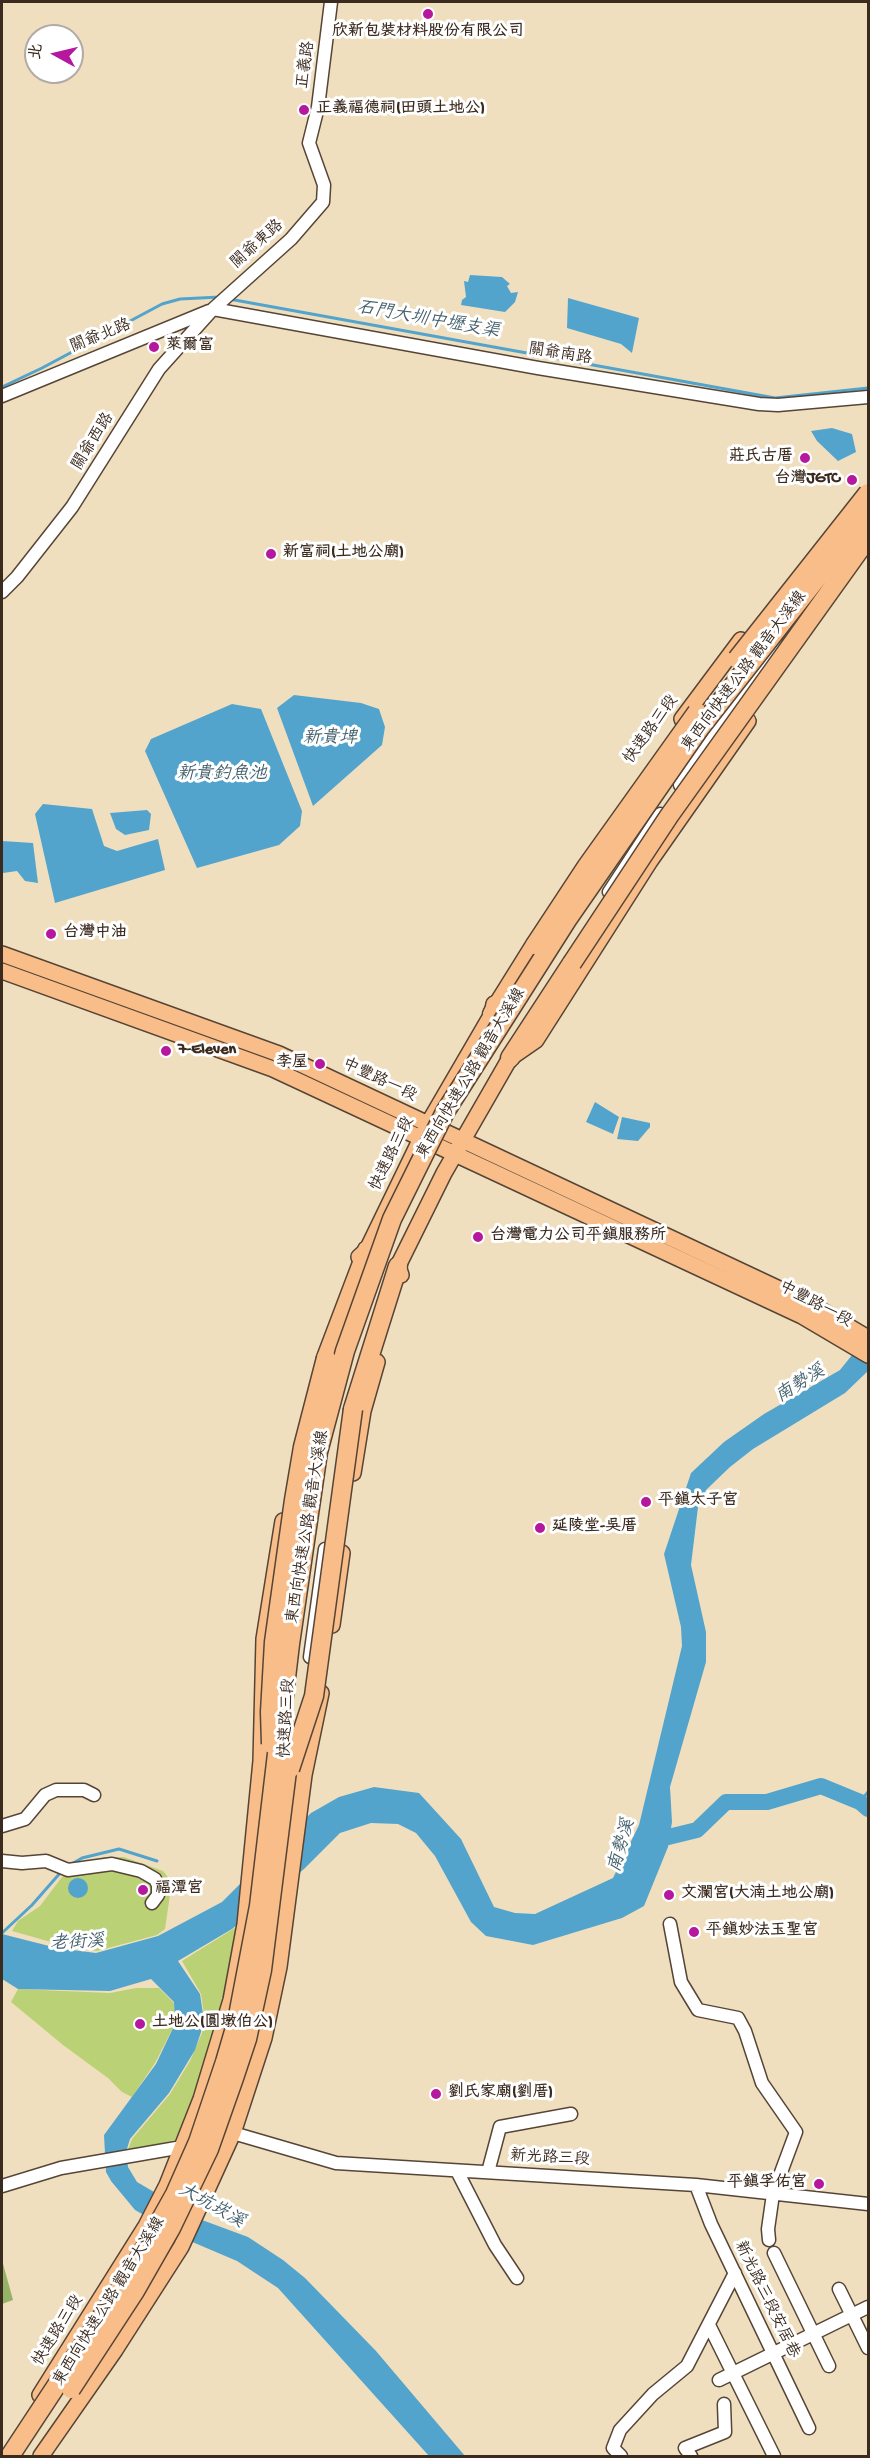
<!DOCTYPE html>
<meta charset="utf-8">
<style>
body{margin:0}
#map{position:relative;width:870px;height:2458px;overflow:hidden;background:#f0dfbf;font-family:"Gochi Hand","LXGW WenKai TC",sans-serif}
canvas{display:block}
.frame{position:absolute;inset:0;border:3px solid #3b2a1e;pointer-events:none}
.north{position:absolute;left:24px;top:24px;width:60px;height:60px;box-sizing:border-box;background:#fff;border:2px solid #b1aaa5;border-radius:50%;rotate:278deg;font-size:16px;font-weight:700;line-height:24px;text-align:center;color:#3b2a1e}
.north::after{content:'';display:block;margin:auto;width:21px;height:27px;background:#b5179e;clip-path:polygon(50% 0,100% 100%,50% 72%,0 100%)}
</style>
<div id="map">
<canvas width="870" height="2458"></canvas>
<div class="frame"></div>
<div class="north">北</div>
</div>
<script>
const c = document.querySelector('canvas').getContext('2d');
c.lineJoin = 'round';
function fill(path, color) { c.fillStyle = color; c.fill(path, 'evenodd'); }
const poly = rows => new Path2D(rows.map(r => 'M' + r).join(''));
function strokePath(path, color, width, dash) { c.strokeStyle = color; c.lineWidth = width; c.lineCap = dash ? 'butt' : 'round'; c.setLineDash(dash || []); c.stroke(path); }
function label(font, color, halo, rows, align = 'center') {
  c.font = font + ' "Gochi Hand","LXGW WenKai TC",sans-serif'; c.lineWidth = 6; c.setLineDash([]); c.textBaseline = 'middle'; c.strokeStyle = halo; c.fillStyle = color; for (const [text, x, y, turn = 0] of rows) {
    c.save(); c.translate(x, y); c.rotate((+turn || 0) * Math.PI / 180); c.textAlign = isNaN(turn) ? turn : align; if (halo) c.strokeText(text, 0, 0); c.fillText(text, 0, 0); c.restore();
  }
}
fill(poly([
 [105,1857,124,1857,163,1871,171,1881,171,1888,165,1929,157,1935,97,1951,58,1944,12,1931,18,1921,40,1906,62,1877,85,1862],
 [241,1924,225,2000,196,2097,175,2140,127,2152,132,2139,170,2094,190,2061,202,2033,204,2014,201,1994,182,1961],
 [136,1988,159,1988,174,2003,175,2024,155,2063,132,2097,122,2092,108,2078,63,2045,11,2002,18,1989,110,1993]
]), '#bbd176');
fill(poly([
 [2,2260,13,2300,2,2304]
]), '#94b367');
fill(poly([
 [470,275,502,277,510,284,507,286,511,293,518,292,515,302,505,312,461,305,462,300,466,297,464,281,468,282],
 [568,298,639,318,632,353,621,344,567,328],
 [832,428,852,434,856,452,838,461,817,441,811,431],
 [294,695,361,703,379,709,385,727,382,745,313,806,277,708],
 [232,704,261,709,302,811,300,826,279,845,197,868,145,751,151,739],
 [43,804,92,809,104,846,117,851,158,839,165,870,55,903,35,814],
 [147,810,151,814,149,830,125,835,116,829,110,813],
 [2,841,33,843,38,883,25,881,17,871,3,873],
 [595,1102,619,1117,613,1134,586,1122],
 [622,1117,650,1123,650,1127,638,1141,617,1139],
 [868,1335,868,1371,845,1393,753,1449,730,1467,706,1490,698,1507,691,1565,706,1632,706,1662,670,1787,672,1822,668,1847,644,1906,622,1918,533,1945,486,1936,471,1922,435,1856,416,1833,398,1824,371,1823,340,1833,304,1869,232,1929,178,1961,200,1994,203,2014,201,2032,195,2050,169,2093,130,2139,126,2152,128,2167,137,2182,202,2220,248,2237,283,2260,305,2278,376,2351,465,2456,429,2456,278,2288,237,2261,190,2241,135,2210,111,2181,106,2172,104,2135,156,2064,175,2024,174,2002,151,1979,110,1991,18,1989,2,1979,2,1934,57,1948,96,1953,158,1936,222,1902,311,1813,339,1797,374,1787,419,1793,461,1839,494,1907,515,1913,535,1914,613,1878,639,1825,682,1646,681,1627,664,1554,691,1473,724,1442,764,1414,840,1370],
 '68 1888a10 10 0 1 1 20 0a10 10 0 1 1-20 0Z'
]), '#52a4cd');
strokePath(poly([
 [229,299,775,398,868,388],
 [2,387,42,368,162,304,180,299,220,297],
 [860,1802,868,1792],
 [68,1866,82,1858,119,1849,157,1861],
 [2,1933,32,1905,61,1872]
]), '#52a4cd', 3);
strokePath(poly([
 [647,1838,660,1839,697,1830,726,1802,767,1802,821,1786,860,1802,868,1809]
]), '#52a4cd', 16);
const minor = poly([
 [213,309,538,368,759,404,778,405,868,397],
 [2,396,209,311],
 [2,592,17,577,72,507,159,369,213,309,291,239,323,202,324,185,309,143,318,107,331,2],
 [680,785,754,679,783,644],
 [609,892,660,814],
 [310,1657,325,1549],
 [2,1826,25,1819,45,1795,56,1790,84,1790,94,1795],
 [2,1861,22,1863,46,1861,68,1870,112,1864,141,1871,155,1879,158,1885,158,1895,152,1903],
 [670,1924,681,1982,698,2010,738,2018,745,2031,762,2083,796,2132,773,2194,768,2229,769,2240],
 [225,2136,233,2133,336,2163,696,2185,868,2204],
 [457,2171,495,2245,517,2278],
 [488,2172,500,2127,571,2114],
 [696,2185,711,2224,809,2428],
 [2,2186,61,2168,188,2146],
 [774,2253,829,2366],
 [839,2289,868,2348],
 [709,2325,774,2456],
 [719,2380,868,2307],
 [621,2456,613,2448,620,2430,653,2394,687,2366,735,2273],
 [691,2456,685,2448,725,2432,724,2404]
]);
const major = poly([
 [682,719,741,640],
 [2,954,279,1054,809,1303,868,1338],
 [2,971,273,1069,802,1316,868,1355],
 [359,1257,367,1250,428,1124,492,1014,494,1004],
 [401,1275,398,1266,444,1173,510,1058,536,1040,650,861,748,721],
 [353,1473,363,1411,377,1362],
 [332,1625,342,1553],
 [40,2395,146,2226,167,2185,201,2099,231,2000,245,1924,261,1761,264,1639,283,1521],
 [41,2456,115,2350,181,2247,233,2133,264,2038,279,1967,304,1775,321,1693]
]);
const highway = poly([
 [492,1014,535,945],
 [510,1058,572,963],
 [326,1358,367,1250],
 [353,1409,398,1266]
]);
strokePath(minor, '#564536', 15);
strokePath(major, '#564536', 18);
strokePath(highway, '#564536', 21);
strokePath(minor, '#fff', 12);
strokePath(major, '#f8bd89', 15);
strokePath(highway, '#f8bd89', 18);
const highwayBridge = poly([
 [737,659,868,493],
 [535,945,587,866,697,712],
 [572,963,669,816,868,538],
 [271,1744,270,1712,274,1642,294,1500,303,1447,326,1358],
 [290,1769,314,1696,353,1409],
 [71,2389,135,2291,171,2228,209,2149,234,2078,247,2039,262,1970,289,1755],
 [10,2456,132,2271,175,2194,198,2142,225,2062,237,2021,259,1906,290,1644,318,1452,345,1351,392,1219,445,1112,567,920,700,728,868,513]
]);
strokePath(highwayBridge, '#564536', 21, []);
strokePath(highwayBridge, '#f8bd89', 18);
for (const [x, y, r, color] of [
 [428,14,6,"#b5179e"],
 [304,110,6,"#b5179e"],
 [154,347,6,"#b5179e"],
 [805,458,6,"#b5179e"],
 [852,480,6,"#b5179e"],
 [271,554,6,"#b5179e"],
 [51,934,6,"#b5179e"],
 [166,1051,6,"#b5179e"],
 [320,1064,6,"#b5179e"],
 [478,1237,6,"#b5179e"],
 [646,1502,6,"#b5179e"],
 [540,1528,6,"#b5179e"],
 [143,1890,6,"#b5179e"],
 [669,1895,6,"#b5179e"],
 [694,1932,6,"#b5179e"],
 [140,2024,6,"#b5179e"],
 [436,2094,6,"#b5179e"],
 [819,2184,6,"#b5179e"]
]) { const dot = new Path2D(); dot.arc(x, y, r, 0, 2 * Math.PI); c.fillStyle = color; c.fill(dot); strokePath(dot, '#fff', 2); }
label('bold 16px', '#3b2a1e', '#fff', [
 ["欣新包裝材料股份有限公司",428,33,"center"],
 ["正義福德祠(田頭土地公)",316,110],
 ["萊爾富",166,347],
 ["莊氏古厝",793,458,"right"],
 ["台灣JGTC",840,480,"right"],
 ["新富祠(土地公廟)",283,554],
 ["台灣中油",63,934],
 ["7-Eleven",178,1051],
 ["李屋",308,1064,"right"],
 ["台灣電力公司平鎮服務所",490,1237],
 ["平鎮太子宮",658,1502],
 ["延陵堂-吳厝",552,1528],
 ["福潭宮",155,1890],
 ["文瀾宮(大湳土地公廟)",681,1895],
 ["平鎮妙法玉聖宮",706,1932],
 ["土地公(圓墩伯公)",152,2024],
 ["劉氏家廟(劉厝)",448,2094],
 ["平鎮孚佑宮",807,2184,"right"]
], 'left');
label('16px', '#3b2a1e', '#fff', [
 ["正義路",307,65,-82],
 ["關爺東路",258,245,-42],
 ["關爺北路",101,337,-22],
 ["關爺南路",560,355,9],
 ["關爺西路",94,442,-58],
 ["東西向快速公路 觀音大溪線",745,672,-53],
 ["快速路三段",652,730,-54],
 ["東西向快速公路 觀音大溪線",472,1074,-59],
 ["中豐路一段",379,1081,25],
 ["快速路三段",393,1154,-64],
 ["中豐路一段",815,1305,28],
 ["東西向快速公路 觀音大溪線",309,1527,-81],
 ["快速路三段",288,1718,-87],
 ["新光路三段",550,2159,3],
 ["新光路三段安居巷",766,2300,64],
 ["東西向快速公路 觀音大溪線",110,2302,-58],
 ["快速路三段",59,2331,-58]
]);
label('italic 18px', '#45616d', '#fff', [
 ["石門大圳中壢支渠",428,321,10],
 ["新貴埤",330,739],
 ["新貴釣魚池",222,775],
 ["南勢溪",801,1385,-32],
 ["南勢溪",623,1846,-74],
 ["老街溪",77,1944,-3],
 ["大坑崁溪",211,2207,29]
]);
</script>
